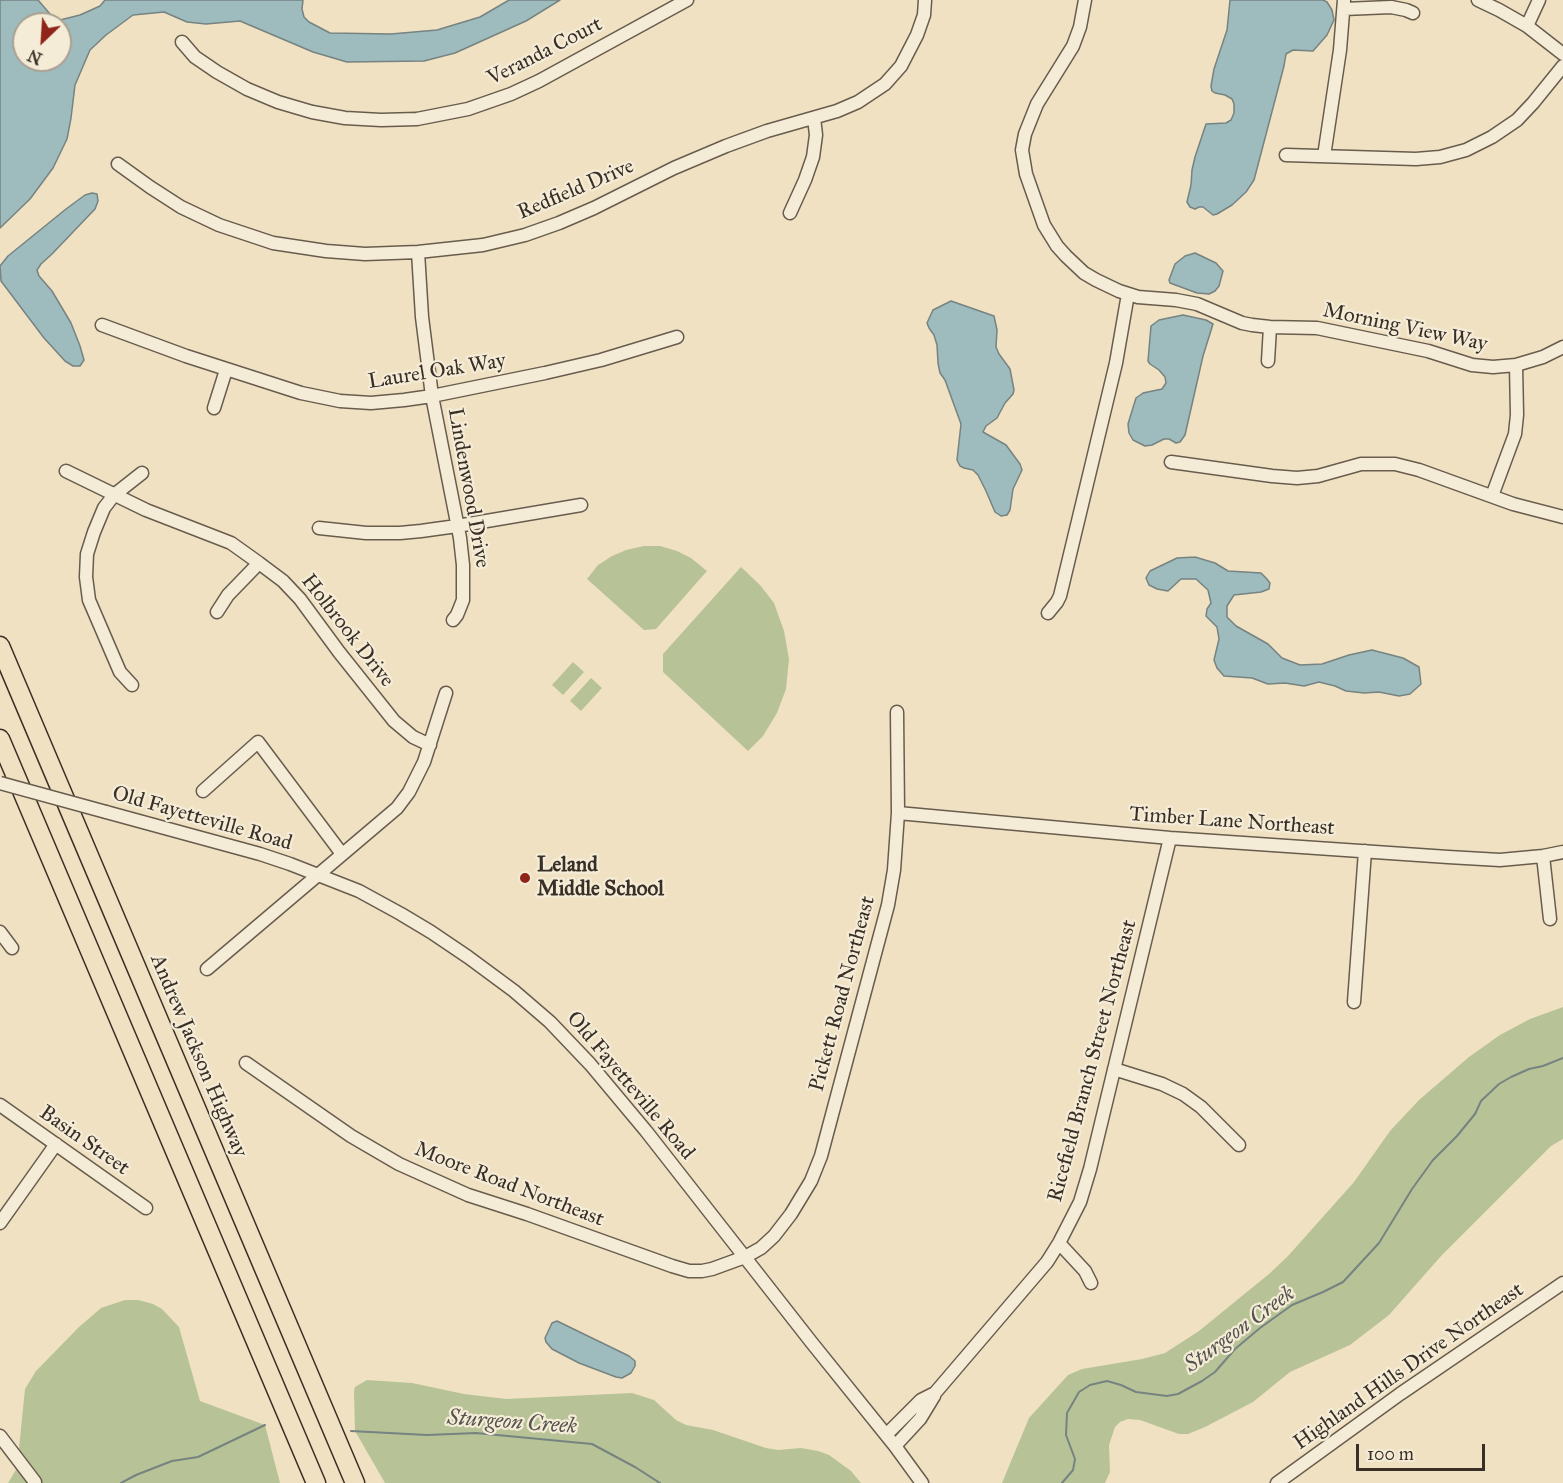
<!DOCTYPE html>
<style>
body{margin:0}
#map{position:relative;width:1563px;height:1483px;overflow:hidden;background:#f0e1c3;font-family:"IM FELL Great Primer",serif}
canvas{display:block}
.north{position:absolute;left:12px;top:12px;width:60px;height:60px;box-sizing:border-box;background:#f5ecd8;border:2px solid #aaa091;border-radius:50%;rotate:205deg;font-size:16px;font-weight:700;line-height:24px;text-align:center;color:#3a2f26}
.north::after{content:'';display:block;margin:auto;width:21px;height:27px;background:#8f2418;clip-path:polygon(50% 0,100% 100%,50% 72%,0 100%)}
.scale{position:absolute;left:1356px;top:1444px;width:129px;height:27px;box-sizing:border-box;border:3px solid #3a2f26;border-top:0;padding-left:8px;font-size:18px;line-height:21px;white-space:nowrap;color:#3a2f26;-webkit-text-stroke:4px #f5ecd8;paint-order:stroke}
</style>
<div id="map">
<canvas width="1563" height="1483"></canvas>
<div class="north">N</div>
<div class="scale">100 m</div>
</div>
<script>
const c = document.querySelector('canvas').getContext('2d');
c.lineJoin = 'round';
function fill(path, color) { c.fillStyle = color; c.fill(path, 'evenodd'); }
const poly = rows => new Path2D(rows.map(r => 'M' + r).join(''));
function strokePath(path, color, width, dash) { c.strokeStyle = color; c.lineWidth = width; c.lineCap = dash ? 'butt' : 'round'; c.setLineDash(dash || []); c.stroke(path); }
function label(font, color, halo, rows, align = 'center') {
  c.font = font + ' "IM FELL Great Primer",serif'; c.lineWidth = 4.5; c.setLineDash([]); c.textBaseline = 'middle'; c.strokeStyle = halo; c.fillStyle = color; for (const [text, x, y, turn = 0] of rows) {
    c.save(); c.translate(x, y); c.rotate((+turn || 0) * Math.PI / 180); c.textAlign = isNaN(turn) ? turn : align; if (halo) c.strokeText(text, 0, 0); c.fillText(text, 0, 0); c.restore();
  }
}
fill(poly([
 [644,546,660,546,677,551,691,558,707,571,656,629,644,630,587,579,598,565,612,556,626,550],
 [741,567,760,585,774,603,784,631,789,659,786,689,777,713,763,736,748,751,663,672,663,654],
 [573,662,584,672,563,695,552,685],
 [591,678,602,688,581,711,570,701],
 [1563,1007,1563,1139,1551,1146,1442,1255,1389,1315,1350,1345,1290,1372,1253,1402,1205,1427,1188,1434,1179,1434,1140,1420,1128,1419,1120,1422,1115,1427,1109,1445,1110,1472,1105,1483,1002,1483,1029,1418,1068,1375,1082,1369,1142,1359,1165,1353,1199,1331,1269,1274,1288,1256,1354,1182,1390,1131,1419,1100,1469,1057,1500,1035,1530,1019],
 [125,1300,138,1300,153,1304,162,1309,179,1327,200,1401,265,1425,280,1483,8,1483,17,1468,25,1389,36,1371,79,1327,101,1308],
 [367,1380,412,1383,464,1394,506,1399,632,1393,654,1400,676,1420,686,1425,713,1430,766,1448,778,1450,801,1448,818,1451,829,1455,851,1471,861,1483,385,1483,355,1431,354,1392,355,1387]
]), '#b7c396');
const water = poly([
 [0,0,38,0,56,21,80,15,100,6,105,0,303,0,302,9,304,17,309,22,330,33,391,34,437,30,480,17,509,0,560,0,526,21,455,53,424,61,347,62,313,52,240,21,206,24,187,22,164,12,133,15,106,35,90,50,75,85,71,118,67,139,53,168,30,199,0,228,0,0],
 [24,24,60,24,60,60,24,60,24,24],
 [1230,0,1323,0,1327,2,1332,10,1334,20,1327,35,1313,51,1293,50,1286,54,1284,66,1254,180,1246,192,1232,205,1217,214,1213,215,1203,207,1199,207,1195,209,1190,207,1187,202,1191,185,1192,170,1195,157,1206,124,1226,123,1231,120,1234,113,1234,104,1232,99,1225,95,1215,93,1212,91,1211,86,1214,69,1227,30,1230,0],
 [92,193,97,194,98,201,95,209,52,254,41,264,37,270,39,276,52,291,71,323,80,346,84,360,80,366,73,366,65,361,44,338,1,281,0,266,8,256,66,209,85,195,92,193],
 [1195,253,1216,263,1223,271,1219,286,1215,291,1209,294,1197,293,1170,283,1169,280,1175,264,1185,256,1195,253],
 [951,301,994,316,997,330,996,347,999,354,1010,369,1014,390,1013,394,1005,403,997,418,986,426,983,432,1006,445,1020,464,1022,470,1013,489,1010,510,1007,515,1001,516,995,512,986,491,978,475,973,470,964,468,960,466,957,460,961,424,945,380,940,373,938,363,937,345,934,335,929,328,927,323,933,310,951,301],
 [1183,315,1206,320,1213,324,1203,356,1185,435,1180,442,1176,443,1169,439,1164,439,1152,445,1145,446,1133,440,1129,433,1128,424,1136,398,1143,393,1162,389,1166,383,1165,377,1159,370,1150,364,1148,361,1151,326,1159,320,1183,315],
 [1195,557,1215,563,1228,571,1261,573,1266,578,1270,583,1269,589,1261,592,1234,595,1227,606,1227,617,1236,626,1268,644,1282,658,1300,665,1322,664,1349,655,1372,650,1403,658,1419,667,1421,684,1410,694,1399,696,1379,692,1364,693,1346,691,1335,686,1319,682,1304,686,1285,683,1268,684,1252,678,1224,676,1217,668,1214,660,1219,639,1217,627,1206,616,1207,609,1211,603,1208,590,1196,579,1181,579,1168,591,1157,589,1149,585,1146,578,1150,571,1177,558,1195,557],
 [557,1321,629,1356,635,1361,635,1366,631,1373,622,1378,616,1377,579,1363,552,1349,546,1342,545,1338,552,1323,557,1321]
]);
fill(water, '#9ebbbd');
strokePath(water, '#768381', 1.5);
strokePath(poly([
 [351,1431,427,1435,476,1433,592,1444,635,1467,660,1483],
 [121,1483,136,1475,172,1461,198,1457,265,1425],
 [1062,1483,1073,1470,1075,1459,1066,1435,1067,1413,1079,1392,1090,1385,1107,1381,1121,1385,1136,1392,1167,1396,1178,1394,1202,1381,1215,1372,1235,1349,1260,1328,1292,1305,1323,1292,1343,1282,1379,1243,1412,1189,1433,1160,1457,1136,1475,1114,1481,1101,1499,1084,1511,1077,1529,1069,1543,1066,1563,1058]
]), '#768381', 2);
const minor = poly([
 [1085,0,1080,27,1073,46,1037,104,1025,134,1022,150,1026,174,1044,225,1057,246,1066,256,1084,273,1096,280,1119,291,1138,297,1176,300,1197,304,1242,323,1252,325,1270,327,1317,328,1428,351,1472,365,1493,367,1516,365,1543,357,1563,347],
 [1478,0,1499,10,1527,26,1563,54],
 [1344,9,1391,7,1406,10,1413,13],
 [1527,26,1539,0],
 [182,42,195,57,217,72,247,89,278,102,312,112,345,118,381,120,417,119,468,109,511,94,539,81,687,0],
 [1286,155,1416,159,1440,157,1466,150,1492,137,1517,120,1533,103,1563,66],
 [1324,156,1340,50,1344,0],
 [118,164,150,187,181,207,219,225,273,243,326,251,365,254,418,252,483,245,525,235,559,223,594,208,674,168,726,146,767,131,837,111,858,102,885,84,901,66,917,35,924,15,925,0],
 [790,213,805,180,813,157,816,135,814,118],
 [418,252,422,317,432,396,460,538,463,565,463,600,457,615,453,620],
 [102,325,186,356,301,393,340,401,371,403,404,400,432,396,545,373,601,360,677,337],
 [1268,361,1270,327],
 [214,408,226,370],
 [1171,462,1272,476,1297,478,1318,476,1361,464,1395,464,1419,470,1513,504,1563,517],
 [66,471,146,510,231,543,259,563,283,581,300,599,339,652,394,721,413,737,430,745],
 [1492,496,1515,434,1517,415,1516,365],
 [319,528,366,533,400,533,421,531,457,526,581,505],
 [217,612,228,595,259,563],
 [1048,613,1057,602,1060,596,1116,363,1128,294],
 [132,685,120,672,89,600,86,577,87,554,94,532,104,508,114,495,142,473],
 [203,791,258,742,342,854],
 [106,812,260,854,290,864,359,891,401,914,431,932,468,957,514,991,550,1022,590,1064,646,1131,812,1343,895,1446,922,1483],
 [898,813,1170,838,1448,857,1500,860,1543,856,1563,852],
 [1543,856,1550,919],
 [0,932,12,948],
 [207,969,397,808,409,792,424,762,446,693],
 [1354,1002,1365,851],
 [246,1063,351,1136,399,1164,468,1195,527,1214,672,1266,689,1271,702,1271,712,1269,745,1257,761,1248,774,1236,791,1214,811,1181,821,1156,888,905,894,870,898,813,897,712],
 [1114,1069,1162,1084,1183,1094,1201,1107,1239,1145],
 [0,1105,146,1208],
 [0,1223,56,1144],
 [1059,1243,1085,1271,1091,1283],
 [886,1435,921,1400,935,1393],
 [0,1436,35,1482],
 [895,1446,920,1419,934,1396,935,1393,1047,1262,1059,1243,1080,1202,1090,1169,1170,838],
 [1277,1483,1400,1394,1563,1283]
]);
const highway = poly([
 [0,646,355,1483],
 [0,739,316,1483]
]);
strokePath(minor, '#685c4d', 15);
strokePath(highway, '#3a2f26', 21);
strokePath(minor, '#f5ecd8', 12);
strokePath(highway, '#f0e1c3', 18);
const minorBridge = poly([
 [0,783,106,812]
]);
strokePath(minorBridge, '#685c4d', 15, []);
strokePath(minorBridge, '#f5ecd8', 12);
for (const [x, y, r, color] of [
 [525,878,6,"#8f2418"]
]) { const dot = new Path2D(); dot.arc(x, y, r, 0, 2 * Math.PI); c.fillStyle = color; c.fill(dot); strokePath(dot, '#f5ecd8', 2); }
label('21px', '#3a2f26', '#f5ecd8', [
 ["Veranda Court",545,52,-27],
 ["Redfield Drive",576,190,-23],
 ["Morning View Way",1405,328,12],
 ["Laurel Oak Way",437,372,-9],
 ["Lindenwood Drive",468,488,80],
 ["Holbrook Drive",347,631,52],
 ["Old Fayetteville Road",202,819,16],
 ["Timber Lane Northeast",1232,822,4],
 ["Pickett Road Northeast",843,994,-75],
 ["Andrew Jackson Highway",198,1056,67],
 ["Ricefield Branch Street Northeast",1093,1061,-75],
 ["Old Fayetteville Road",630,1086,50],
 ["Basin Street",84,1141,35],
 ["Moore Road Northeast",509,1185,21],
 ["Highland Hills Drive Northeast",1409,1367,-35]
]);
label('bold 21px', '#3a2f26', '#f5ecd8', [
 ["Leland",537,866],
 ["Middle School",537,890]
], 'left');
label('italic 22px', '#53524c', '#f5ecd8', [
 ["Sturgeon Creek",1240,1330,-36],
 ["Sturgeon Creek",512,1423,4]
]);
</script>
